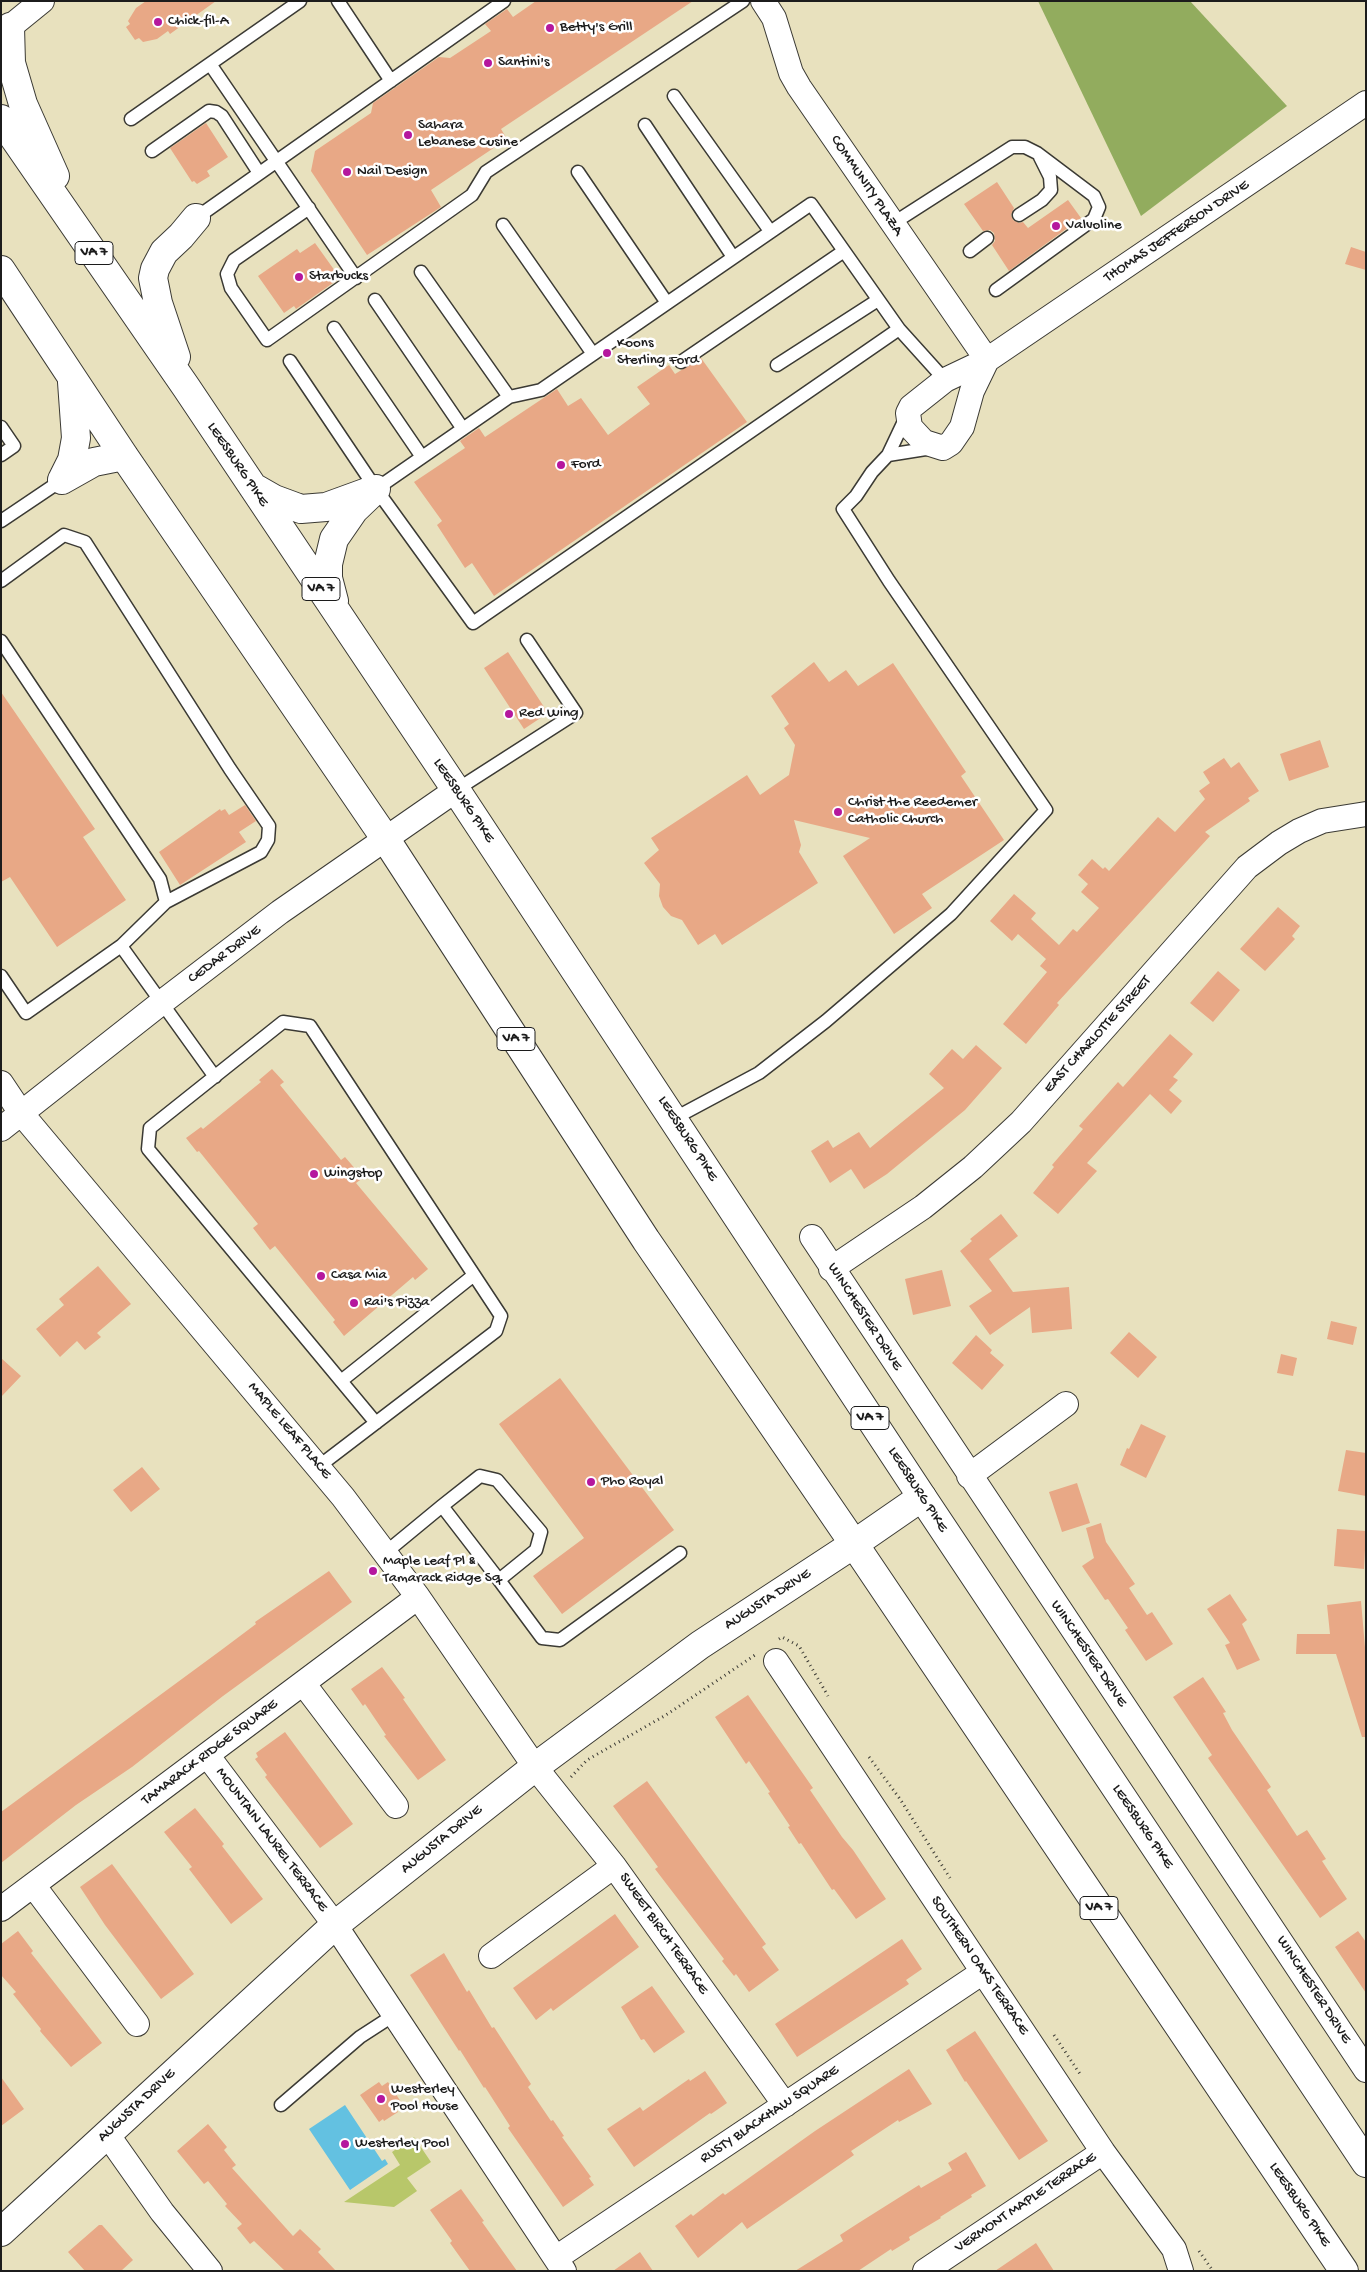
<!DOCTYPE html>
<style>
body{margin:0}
#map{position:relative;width:1367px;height:2272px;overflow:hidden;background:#e8e1be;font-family:"Gochi Hand",sans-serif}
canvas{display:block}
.frame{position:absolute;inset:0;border:2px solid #1c1c1c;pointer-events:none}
</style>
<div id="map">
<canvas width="1367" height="2272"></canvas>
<div class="frame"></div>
</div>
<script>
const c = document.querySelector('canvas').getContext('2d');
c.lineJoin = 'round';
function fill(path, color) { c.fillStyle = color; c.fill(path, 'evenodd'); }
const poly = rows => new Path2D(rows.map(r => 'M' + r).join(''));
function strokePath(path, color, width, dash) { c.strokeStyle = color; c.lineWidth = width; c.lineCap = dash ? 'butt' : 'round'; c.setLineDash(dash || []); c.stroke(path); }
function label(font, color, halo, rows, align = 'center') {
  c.font = font + ' "Gochi Hand",sans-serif'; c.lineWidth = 5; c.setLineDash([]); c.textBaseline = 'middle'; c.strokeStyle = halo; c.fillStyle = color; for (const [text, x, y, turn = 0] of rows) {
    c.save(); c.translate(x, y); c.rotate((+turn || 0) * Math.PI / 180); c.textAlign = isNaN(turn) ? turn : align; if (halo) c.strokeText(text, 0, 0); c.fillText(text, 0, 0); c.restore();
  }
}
fill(poly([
 [414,2137,431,2162,407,2178,417,2191,394,2207,344,2202,400,2165,392,2152]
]), '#b8c76a');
fill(poly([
 [1038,1,1190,1,1287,106,1141,216]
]), '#92ac5e');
fill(poly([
 [345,2105,382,2161,385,2159,388,2164,350,2190,309,2129]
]), '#63c1e1');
fill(poly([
 [146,1,216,1,170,34,168,31,157,39,143,42,139,38,135,40,126,27,130,24,128,21,136,8],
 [536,1,693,1,501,129,507,139,431,190,441,207,367,255,311,171,315,151,371,113,373,103,439,57,450,58,491,31,485,24,507,9,513,17],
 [206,123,228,157,207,171,210,176,197,184,194,181,192,182,170,148],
 [997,182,1014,208,1011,215,1013,220,1019,223,1023,222,1028,228,1068,200,1081,218,1009,271,992,245,995,241,994,233,990,230,983,231,964,204],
 [315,243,340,278,296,309,294,306,284,313,258,276,297,249,300,253],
 [1351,247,1366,252,1366,270,1345,264],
 [701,358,747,422,494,596,472,563,465,568,437,525,442,521,414,482,465,448,460,441,479,428,485,437,557,389,568,406,581,398,608,435,650,404,637,387,669,365,675,374],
 [508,652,548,713,524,729,484,668],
 [814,662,829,682,846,670,858,686,893,663,966,772,961,776,1004,840,922,894,932,908,894,934,843,856,870,838,794,820,801,845,799,852,818,883,722,945,715,934,698,945,682,920,671,916,663,907,659,896,660,884,644,863,659,850,651,838,747,775,760,795,789,775,795,745,784,728,789,724,771,696],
 [1,692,95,829,83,837,126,900,57,947,10,877,1,882],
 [1320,740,1329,767,1289,781,1280,754],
 [1224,758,1231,768,1239,762,1259,791,1248,798,1250,801,1205,832,1210,836,1057,1003,1059,1005,1026,1044,1003,1024,1047,972,1040,966,1046,959,1018,934,1012,941,990,921,1014,894,1036,913,1031,919,1059,945,1073,929,1077,932,1099,908,1081,892,1088,884,1078,875,1092,859,1103,869,1105,867,1109,871,1158,817,1175,832,1205,799,1199,791,1210,783,1203,772],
 [245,805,256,821,239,832,246,842,180,885,159,852,220,809,221,811,225,809,229,815],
 [1278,907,1300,926,1292,936,1295,939,1265,971,1240,949],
 [1218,971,1240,990,1213,1022,1190,1003],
 [1170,1034,1193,1054,1173,1077,1178,1080,1169,1090,1182,1101,1171,1114,1150,1094,1087,1163,1097,1171,1058,1214,1033,1193,1054,1167,1052,1165,1083,1129,1079,1126,1118,1082,1123,1087],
 [976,1045,1002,1068,965,1110,887,1174,864,1189,851,1169,830,1183,811,1151,828,1140,833,1148,859,1132,870,1148,944,1088,929,1074,952,1049,963,1059],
 [272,1069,284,1082,280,1085,341,1160,345,1157,363,1178,356,1183,428,1269,415,1280,413,1277,344,1336,333,1322,335,1320,275,1246,270,1250,253,1228,258,1224,199,1151,197,1152,186,1138,201,1127,203,1129,261,1082,259,1080],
 [1001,1214,1018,1236,989,1259,1013,1292,1069,1287,1072,1329,1032,1333,1030,1307,990,1335,969,1306,992,1291,960,1251,972,1241,970,1239],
 [98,1266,131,1304,97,1333,101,1337,85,1350,77,1341,60,1357,36,1329,64,1305,59,1299],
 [942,1270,951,1306,913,1315,905,1279],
 [1331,1321,1357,1327,1353,1345,1327,1339],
 [1129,1332,1157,1357,1138,1378,1110,1353],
 [976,1335,992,1350,990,1353,1004,1365,982,1390,952,1363],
 [1281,1354,1297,1358,1293,1376,1277,1373],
 [1,1358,21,1376,1,1397],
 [560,1378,674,1530,562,1614,533,1576,584,1538,499,1424],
 [1141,1424,1166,1436,1146,1478,1120,1465,1127,1448,1129,1449],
 [1346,1450,1366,1453,1366,1496,1338,1491],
 [142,1467,160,1489,131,1512,113,1490],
 [1077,1483,1090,1523,1062,1532,1049,1492],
 [1101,1523,1106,1542,1135,1584,1129,1588,1147,1615,1152,1612,1173,1644,1146,1661,1125,1630,1128,1628,1108,1599,1105,1600,1082,1566,1094,1558,1086,1528],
 [1337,1529,1366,1531,1364,1569,1334,1566],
 [329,1571,352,1602,223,1696,132,1767,76,1805,1,1863,1,1812,220,1651,256,1624,255,1622],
 [1230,1594,1247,1620,1242,1624,1260,1660,1237,1670,1225,1645,1230,1643,1207,1609],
 [1361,1601,1366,1659,1366,1737,1362,1737,1336,1654,1296,1654,1297,1634,1330,1634,1327,1605],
 [382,1667,405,1698,403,1699,446,1760,418,1780,384,1736,386,1735,365,1704,363,1706,351,1689],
 [1203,1677,1226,1712,1223,1713,1232,1730,1271,1787,1267,1790,1297,1836,1307,1830,1326,1859,1322,1861,1347,1899,1320,1918,1208,1758,1212,1755,1173,1697],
 [748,1695,813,1788,810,1790,842,1837,853,1850,886,1899,856,1919,834,1889,832,1890,801,1843,799,1844,788,1827,790,1826,768,1793,770,1792,749,1761,746,1764,715,1717],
 [285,1732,353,1824,320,1848,265,1777,267,1775,255,1759,258,1757,256,1753],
 [647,1781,766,1944,762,1947,779,1970,749,1992,736,1974,734,1976,722,1961,724,1959,655,1869,658,1867,613,1806],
 [195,1808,224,1844,222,1846,263,1899,231,1924,189,1869,192,1867,164,1832],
 [112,1864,194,1974,161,1999,105,1925,80,1887],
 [615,1914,639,1947,553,2011,551,2008,536,2020,513,1988],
 [18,1931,33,1951,31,1953,102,2043,71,2067,40,2031,41,2029,13,1994,16,1992,1,1975,1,1944],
 [1358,1931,1366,1942,1366,1993,1335,1947],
 [902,1939,922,1969,906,1980,909,1984,797,2057,775,2024],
 [444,1953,467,1992,469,1990,492,2028,494,2027,531,2084,528,2087,551,2121,553,2120,564,2136,562,2137,591,2177,589,2178,594,2185,563,2207,508,2128,510,2126,485,2087,484,2088,460,2050,459,2051,410,1975],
 [652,1986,685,2032,654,2053,644,2039,641,2040,621,2007],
 [975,2031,1048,2141,1019,2160,966,2081,965,2082,946,2050],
 [909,2069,932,2104,899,2122,898,2120,851,2151,854,2155,747,2229,742,2222,698,2258,675,2226,691,2214,693,2216,723,2193,725,2195,815,2131],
 [705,2071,727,2103,711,2114,710,2113,634,2167,607,2129,640,2107,643,2111,689,2079,690,2081],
 [1,2077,24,2109,1,2126],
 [379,2082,382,2086,388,2082,403,2105,396,2109,398,2112,384,2121,383,2119,379,2122,360,2095],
 [208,2124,227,2147,224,2150,236,2165,232,2168,293,2236,300,2229,321,2249,318,2252,336,2271,285,2271,254,2241,250,2244,237,2228,242,2224,225,2206,227,2204,208,2181,204,2184,177,2151],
 [966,2152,986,2186,971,2195,972,2197,940,2217,941,2218,909,2237,910,2240,892,2251,891,2249,858,2271,795,2271,843,2241,840,2235,857,2224,919,2185,921,2188,952,2170,948,2163],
 [461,2189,484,2221,482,2222,517,2271,470,2271,450,2243,452,2241,430,2210],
 [99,2225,102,2225,133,2260,121,2271,85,2271,68,2252],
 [1036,2243,1054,2271,995,2271],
 [640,2252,653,2271,613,2271]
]), '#e8a886');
const lane = poly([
 [338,1,391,81],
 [210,64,356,278],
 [674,96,770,231],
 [131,119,300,1],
 [645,125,733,257],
 [152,151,209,111,216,112,222,116,259,173],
 [578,172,667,303],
 [309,208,234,260,227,274,231,288,267,340,472,195,486,172,743,1],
 [1019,215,1042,200,1051,190,1050,177,1040,157],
 [196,218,504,1],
 [892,224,1012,147,1025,147,1037,153,1094,196,1099,207,1094,219,996,290],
 [503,225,593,354],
 [970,251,987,238],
 [421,272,509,397],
 [375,300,463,429],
 [334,328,422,457],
 [290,361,376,489,473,623,899,329],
 [681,362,844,251],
 [777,365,878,300],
 [1,427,14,446,1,455],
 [888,455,932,448],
 [376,489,509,397,541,390,811,204,899,329,945,380],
 [1,521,62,480],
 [1,581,64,535,85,542,230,769,269,826,268,840,261,852,166,902],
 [1,641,160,879,166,902,121,946,215,1077],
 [456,790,576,713,527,640],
 [1,976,26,1013,121,946],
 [673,1119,759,1073,826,1021,951,914,1046,810,889,581,843,509,856,496,872,472,888,455,906,417],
 [341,1381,474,1275],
 [318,1467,496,1331,501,1316,310,1026,283,1022,150,1128,148,1149,376,1423],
 [385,1553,442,1506,480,1476,497,1480,541,1532,536,1550,499,1580,442,1506],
 [499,1580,542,1638,560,1640,680,1553],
 [281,2105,360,2037,394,2015]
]);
const street = poly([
 [763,1,774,18,791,73,799,87,987,360,1366,103],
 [1,30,10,27,42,1],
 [987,360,972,391,962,427,951,443,943,448,924,442,910,427,908,413,911,407,945,380,987,360],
 [1,1083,21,1113,343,1497,418,1597,535,1767,614,1866,785,2105],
 [1,1129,161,1003,280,912,456,790],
 [812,1237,1366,2070],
 [831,1269,923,1207,973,1167,1021,1122,1247,867,1279,843,1299,831,1322,821,1366,814],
 [969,1476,1066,1404],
 [776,1661,1103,2152,1174,2249,1181,2271],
 [303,1683,396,1806],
 [207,1755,335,1925,564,2271],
 [33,1885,137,2024],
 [1,1909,418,1597],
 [491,1956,614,1866],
 [107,2134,162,2212,210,2271],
 [556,2258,983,1972],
 [925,2271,1103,2152]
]);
const secondary = poly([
 [1,2232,335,1925,535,1767,700,1645,854,1544,922,1497]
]);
const highway = poly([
 [10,27,11,63,23,104,55,176],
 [1,119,186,387,456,790,922,1497,1366,2163],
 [1,270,124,456,385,838,646,1240,854,1544,1344,2271],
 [176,357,158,303,153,278,155,269,164,252,181,236,196,218],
 [62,480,72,460,76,438,72,382],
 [62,480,94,462,124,456],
 [253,487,274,499,301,509,326,507,370,491],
 [334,601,328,578,328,564,334,539,354,510,376,489]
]);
strokePath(lane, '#3b3a34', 15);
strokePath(street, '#3b3a34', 26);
strokePath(secondary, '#3b3a34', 30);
strokePath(highway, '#3b3a34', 30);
strokePath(poly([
 [779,1639,782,1637,799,1646,828,1696],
 [869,1757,900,1799,950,1878],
 [571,1777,587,1760,666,1715,755,1655],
 [1054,2035,1080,2074],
 [1199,2251,1213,2271]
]), '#3b3a34', 3, [1, 4]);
strokePath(lane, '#fff', 12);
strokePath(street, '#fff', 24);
strokePath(secondary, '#fff', 28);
strokePath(highway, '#fff', 28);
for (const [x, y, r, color] of [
 [158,22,5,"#b5179e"],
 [550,28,5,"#b5179e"],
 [488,63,5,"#b5179e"],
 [408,135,5,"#b5179e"],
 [347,172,5,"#b5179e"],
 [1056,226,5,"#b5179e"],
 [299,277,5,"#b5179e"],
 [607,353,5,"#b5179e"],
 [561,465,5,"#b5179e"],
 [509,714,5,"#b5179e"],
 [838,812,5,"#b5179e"],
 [314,1174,5,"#b5179e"],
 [321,1276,5,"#b5179e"],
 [354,1303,5,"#b5179e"],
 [591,1482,5,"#b5179e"],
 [373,1571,5,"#b5179e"],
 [381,2099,5,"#b5179e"],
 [345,2144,5,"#b5179e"]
]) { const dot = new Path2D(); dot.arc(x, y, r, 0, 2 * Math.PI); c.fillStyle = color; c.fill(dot); strokePath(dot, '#fff', 2); }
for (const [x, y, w] of [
 [94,253,38],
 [321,589,38],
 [516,1039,38],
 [870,1418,38],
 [1099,1908,38]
]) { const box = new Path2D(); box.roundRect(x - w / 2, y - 11.5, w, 23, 4); c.fillStyle = '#fff'; c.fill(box); strokePath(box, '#1c1c1c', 1); }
label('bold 14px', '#1c1c1c', null, [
 ["VA 7",94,253],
 ["VA 7",321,589],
 ["VA 7",516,1039],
 ["VA 7",870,1418],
 ["VA 7",1099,1908]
]);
label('15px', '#1c1c1c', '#fff', [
 ["Chick-fil-A",168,22],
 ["Betty's Grill",560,28],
 ["Santini's",498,63],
 ["Sahara",418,126],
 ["Lebanese Cusine",418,143],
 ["Nail Design",357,172],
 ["Valvoline",1066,226],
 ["Starbucks",309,277],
 ["Koons",617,344],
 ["Sterling Ford",617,361],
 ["Ford",571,465],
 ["Red Wing",519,714],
 ["Christ the Reedemer",848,803],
 ["Catholic Church",848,820],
 ["Wingstop",324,1174],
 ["Casa Mia",331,1276],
 ["Rai's Pizza",364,1303],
 ["Pho Royal",601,1482],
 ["Maple Leaf Pl &",383,1562],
 ["Tamarack Ridge Sq",383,1579],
 ["Westerley",391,2090],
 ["Pool House",391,2107],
 ["Westerley Pool",355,2144]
], 'left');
label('15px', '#1c1c1c', '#fff', [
 ["COMMUNITY PLAZA",866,186,56],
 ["THOMAS JEFFERSON DRIVE",1177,232,-34],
 ["LEESBURG PIKE",237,465,56],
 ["LEESBURG PIKE",463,801,56],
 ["CEDAR DRIVE",225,955,-37],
 ["EAST CHARLOTTE STREET",1098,1035,-48],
 ["LEESBURG PIKE",687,1139,57],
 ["WINCHESTER DRIVE",864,1317,57],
 ["MAPLE LEAF PLACE",289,1431,50],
 ["LEESBURG PIKE",917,1490,57],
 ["AUGUSTA DRIVE",768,1600,-33],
 ["WINCHESTER DRIVE",1088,1654,56],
 ["TAMARACK RIDGE SQUARE",210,1753,-37],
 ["LEESBURG PIKE",1142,1827,56],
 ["MOUNTAIN LAUREL TERRACE",271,1840,53],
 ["AUGUSTA DRIVE",442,1840,-39],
 ["SWEET BIRCH TERRACE",663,1934,55],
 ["SOUTHERN OAKS TERRACE",979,1966,56],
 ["WINCHESTER DRIVE",1313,1990,57],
 ["AUGUSTA DRIVE",137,2106,-43],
 ["RUSTY BLACKHAW SQUARE",770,2115,-34],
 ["VERMONT MAPLE TERRACE",1026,2203,-34],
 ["LEESBURG PIKE",1299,2205,56]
]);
</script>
